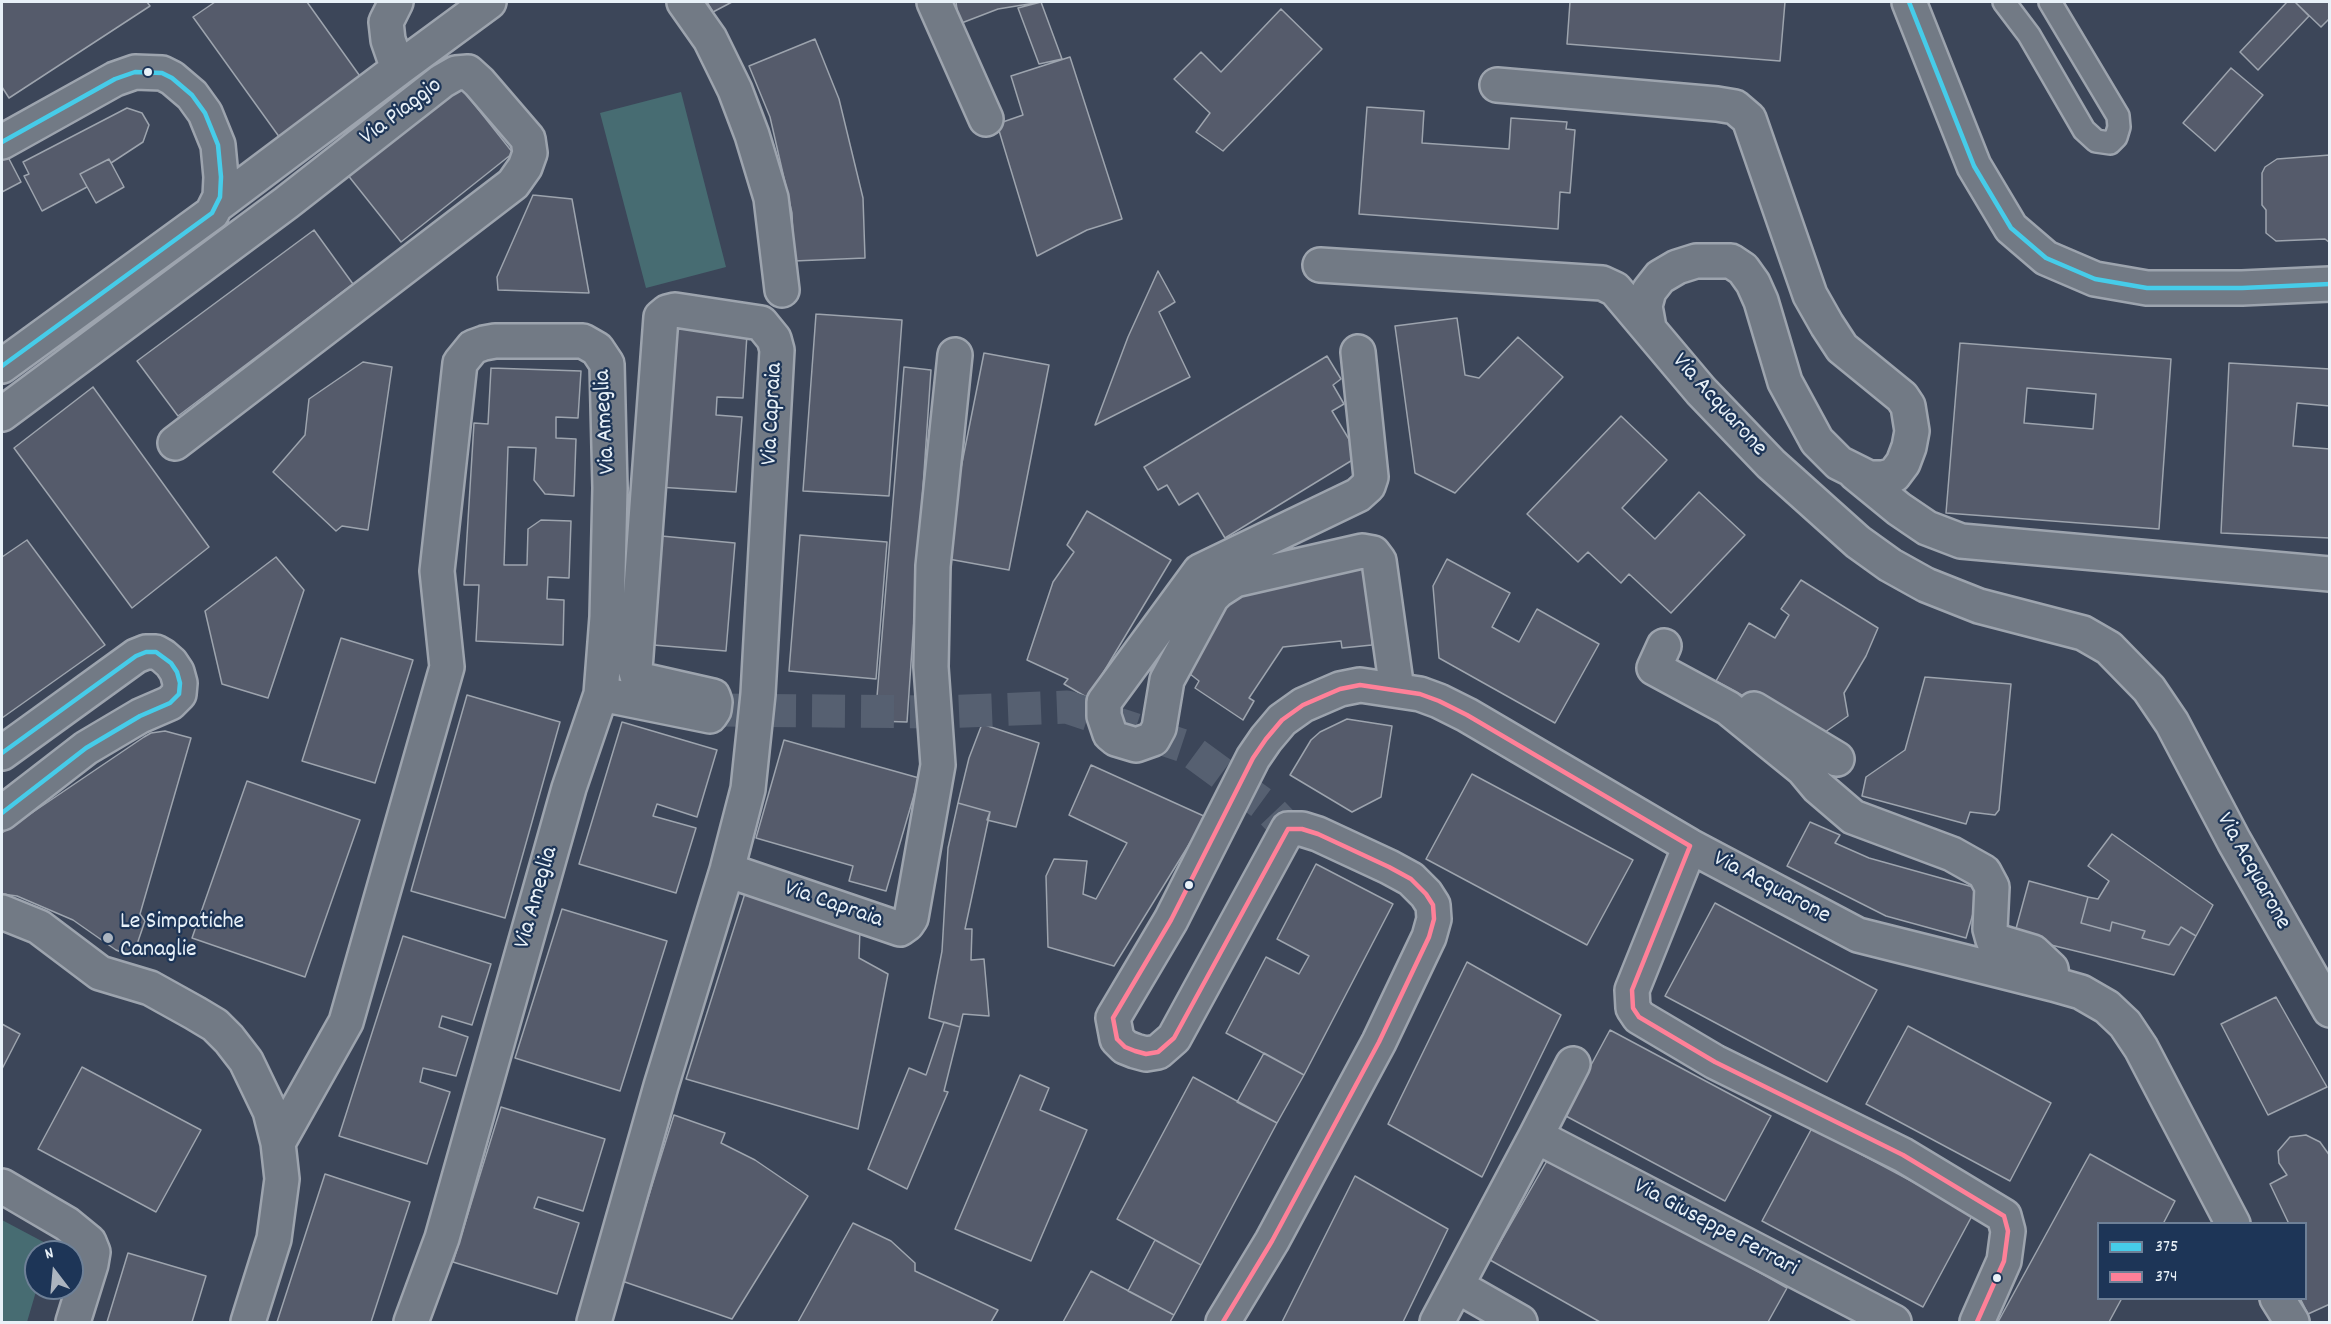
<!DOCTYPE html>
<style>
body{margin:0}
#map{position:relative;width:2331px;height:1324px;overflow:hidden;background:#3c4659;font-family:Dekko,sans-serif}
canvas{display:block}
.frame{position:absolute;inset:0;border:3px solid #e8f1f8;pointer-events:none}
.legend{position:absolute;left:2097px;top:1222px;width:210px;height:78px;box-sizing:border-box;background:#1d3557;border:2px solid #6e8097;margin:0;padding:8px 10px;list-style:none;font-size:18px;color:#e8f1f8}
.legend li{display:flex;align-items:center;gap:12px;height:30px}
.legend b{width:30px;border:2px solid #6e8097}
.north{position:absolute;left:24px;top:1240px;width:60px;height:60px;box-sizing:border-box;background:#1d3557;border:2px solid #6e8097;border-radius:50%;rotate:344deg;font-size:16px;font-weight:700;line-height:24px;text-align:center;color:#e8f1f8}
.north::after{content:'';display:block;margin:auto;width:21px;height:27px;background:#acb5c0;clip-path:polygon(50% 0,100% 100%,50% 72%,0 100%)}
</style>
<div id="map">
<canvas width="2331" height="1324"></canvas>
<div class="frame"></div>
<ul class="legend">
<li><b style="height:8px;background:#46cce9"></b>375</li>
<li><b style="height:8px;background:#ff8098"></b>374</li>
</ul>
<div class="north">N</div>
</div>
<script>
const c = document.querySelector('canvas').getContext('2d');
c.lineJoin = 'round';
function fill(path, color) { c.fillStyle = color; c.fill(path, 'evenodd'); }
const poly = rows => new Path2D(rows.map(r => 'M' + r).join(''));
function strokePath(path, color, width, dash) { c.strokeStyle = color; c.lineWidth = width; c.lineCap = dash ? 'butt' : 'round'; c.setLineDash(dash || []); c.stroke(path); }
function label(font, color, halo, rows, align = 'center') {
  c.font = font + ' Dekko,sans-serif'; c.lineWidth = 4.5; c.setLineDash([]); c.textBaseline = 'middle'; c.strokeStyle = halo; c.fillStyle = color; for (const [text, x, y, turn = 0] of rows) {
    c.save(); c.translate(x, y); c.rotate((+turn || 0) * Math.PI / 180); c.textAlign = isNaN(turn) ? turn : align; if (halo) c.strokeText(text, 0, 0); c.fillText(text, 0, 0); c.restore();
  }
}
fill(poly([
 [681,92,726,267,646,288,600,113],
 [2,1220,51,1246,49,1252,36,1252,37,1288,27,1322,2,1322]
]), '#476c72');
const building = poly([
 [2,2,147,2,150,6,9,98,2,87,2,2],
 [215,2,307,2,362,79,280,138,193,17,215,2],
 [707,2,732,2,713,12,707,2],
 [956,2,1035,2,1035,3,998,9,959,24,956,2],
 [1041,2,1062,59,1039,64,1018,8,1041,2],
 [1570,2,1785,2,1780,61,1567,44,1570,2],
 [2287,2,2295,2,2309,16,2258,70,2240,52,2287,2],
 [2295,2,2330,2,2330,18,2321,27,2295,2],
 [1281,9,1322,49,1223,151,1196,132,1210,113,1174,79,1201,52,1221,72,1281,9],
 [815,39,839,99,863,198,865,258,794,261,792,213,770,117,749,66,815,39],
 [1070,57,1122,219,1087,230,1037,256,997,124,1023,115,1011,76,1070,57],
 [2231,68,2263,95,2215,151,2183,123,2231,68],
 [459,85,513,153,401,242,347,174,459,85],
 [1367,107,1424,111,1422,143,1509,149,1511,118,1567,122,1566,129,1575,130,1570,193,1560,192,1558,229,1359,214,1367,107],
 [127,108,142,113,149,125,143,142,111,163,109,159,80,174,87,187,42,211,24,176,29,174,23,162,127,108],
 [7,155,21,182,2,192,2,157,7,155],
 [2330,155,2330,243,2325,239,2276,241,2266,233,2266,210,2262,205,2262,173,2265,167,2277,159,2330,155],
 [109,159,124,187,96,203,80,174,109,159],
 [533,195,572,199,589,293,498,290,497,277,533,195],
 [314,230,353,284,178,416,137,361,314,230],
 [1158,271,1175,302,1159,312,1190,377,1095,425,1128,337,1158,271],
 [816,314,902,320,889,496,803,491,816,314],
 [1457,318,1465,375,1479,378,1518,337,1563,377,1455,493,1415,473,1395,326,1457,318],
 [669,328,747,334,743,398,717,397,716,415,742,417,736,492,658,487,669,328],
 [1960,343,2171,359,2159,529,1946,513,1960,343],
 [2027,388,2096,394,2093,429,2024,423,2027,388],
 [984,353,1049,365,1009,570,943,558,984,353],
 [1327,356,1341,379,1333,385,1344,404,1332,411,1359,456,1225,538,1198,493,1179,505,1167,485,1158,490,1144,467,1327,356],
 [363,362,392,367,368,530,342,526,336,531,273,472,305,435,309,399,363,362],
 [2229,363,2330,369,2330,406,2297,403,2293,446,2330,449,2330,538,2221,533,2229,363],
 [904,367,931,370,907,722,875,721,904,367],
 [491,368,581,371,578,418,556,417,556,438,576,439,574,496,545,494,534,480,536,448,508,447,504,565,527,565,528,529,541,520,571,521,569,578,548,577,547,599,564,600,563,645,476,641,479,585,464,585,474,423,488,424,491,368],
 [93,387,209,547,132,608,14,448,93,387],
 [1621,416,1667,460,1622,508,1655,539,1699,492,1745,535,1671,613,1629,574,1621,583,1588,552,1578,562,1527,514,1621,416],
 [1087,511,1171,560,1088,698,1064,684,1068,679,1027,660,1053,582,1074,552,1067,545,1087,511],
 [651,535,735,543,726,651,641,644,651,535],
 [800,535,887,542,876,679,789,671,800,535],
 [27,540,105,645,2,718,2,557,27,540],
 [276,557,304,590,268,698,222,684,205,611,276,557],
 [1368,558,1372,645,1342,648,1341,641,1283,647,1249,698,1254,701,1243,720,1195,688,1199,681,1181,667,1231,588,1368,558],
 [1447,559,1510,593,1492,627,1519,642,1537,609,1599,644,1555,723,1439,658,1433,586,1447,559],
 [1801,580,1878,628,1866,656,1844,693,1848,716,1818,737,1716,681,1749,623,1775,638,1789,615,1781,609,1801,580],
 [341,638,413,660,375,783,302,761,341,638],
 [1925,677,2011,684,1999,810,1995,815,1970,812,1966,824,1862,796,1866,777,1905,750,1925,677],
 [467,695,560,722,505,918,411,891,467,695],
 [1347,719,1392,726,1381,797,1352,812,1290,775,1311,740,1320,732,1347,719],
 [622,722,717,750,697,817,657,804,653,816,696,828,676,893,579,864,622,722],
 [982,724,1039,743,1016,827,987,820,990,812,958,803,969,758,982,724],
 [165,731,191,738,140,914,145,921,135,950,121,952,116,950,73,920,17,896,2,894,2,833,144,737,151,733,165,731],
 [784,740,919,778,886,891,849,881,853,866,756,838,784,740],
 [1091,765,1206,817,1114,966,1048,947,1046,876,1054,859,1087,861,1083,894,1096,899,1127,843,1069,815,1091,765],
 [1472,774,1633,860,1587,945,1426,859,1472,774],
 [247,781,360,820,305,977,192,938,247,781],
 [958,803,990,812,965,929,972,929,971,960,984,959,989,1016,963,1014,960,1027,929,1018,942,951,948,848,958,803],
 [1810,822,1840,835,1835,843,1869,858,1980,889,1966,938,1886,916,1787,866,1810,822],
 [2112,834,2213,905,2196,936,2181,927,2169,945,2142,938,2145,931,2112,922,2110,931,2081,923,2088,897,2098,899,2109,881,2088,866,2112,834],
 [1316,864,1393,904,1304,1075,1226,1033,1266,957,1299,974,1309,956,1277,939,1316,864],
 [2029,881,2088,897,2081,923,2110,931,2112,922,2145,931,2142,938,2169,945,2181,927,2196,936,2174,975,2014,936,2029,881],
 [747,887,860,928,859,958,888,974,858,1129,686,1079,747,887],
 [1715,903,1877,990,1827,1082,1665,996,1715,903],
 [562,909,667,941,620,1091,515,1058,562,909],
 [403,936,491,964,472,1025,442,1016,439,1027,468,1037,456,1076,423,1068,420,1082,450,1092,427,1164,339,1136,403,936],
 [1467,962,1561,1015,1482,1177,1388,1124,1467,962],
 [2276,997,2327,1087,2268,1115,2221,1024,2276,997],
 [944,1022,960,1027,944,1091,948,1092,907,1189,868,1169,909,1068,926,1075,944,1022],
 [2,1024,20,1034,2,1069,2,1024],
 [1908,1026,2051,1103,2010,1181,1866,1104,1908,1026],
 [1610,1030,1771,1116,1725,1201,1564,1115,1610,1030],
 [1264,1053,1304,1075,1277,1123,1237,1102,1264,1053],
 [82,1067,201,1130,156,1212,38,1149,82,1067],
 [1020,1075,1049,1088,1040,1110,1087,1130,1031,1261,955,1229,1020,1075],
 [1193,1077,1277,1123,1201,1265,1117,1219,1193,1077],
 [501,1107,605,1139,583,1211,538,1197,534,1208,579,1223,557,1294,453,1262,501,1107],
 [674,1115,725,1133,721,1143,755,1160,808,1196,732,1319,622,1281,674,1115],
 [1812,1128,1973,1214,1923,1307,1762,1221,1812,1128],
 [2306,1135,2320,1142,2330,1156,2330,1304,2308,1314,2300,1298,2306,1298,2306,1224,2289,1224,2270,1184,2287,1175,2279,1163,2278,1151,2290,1137,2306,1135],
 [1551,1154,1787,1288,1768,1322,1600,1322,1490,1260,1551,1154],
 [2090,1154,2175,1201,2163,1224,2098,1224,2098,1298,2122,1298,2109,1322,1998,1322,2090,1154],
 [325,1174,410,1202,371,1322,277,1322,325,1174],
 [1355,1176,1448,1229,1403,1322,1282,1322,1355,1176],
 [853,1223,891,1241,915,1263,915,1271,998,1310,991,1322,798,1322,853,1223],
 [1155,1240,1201,1265,1174,1315,1128,1291,1155,1240],
 [128,1253,206,1276,192,1322,107,1322,128,1253],
 [1091,1271,1174,1315,1170,1322,1063,1322,1091,1271]
]);
fill(building, '#555b6b');
strokePath(building, '#9da4ae', 1.5);
strokePath(poly([
 [714,710,943,712,1067,707,1184,746,1267,807,1288,829]
]), '#566071', 33, [33, 16]);
const lane = poly([
 [2004,2,2029,35,2084,130,2096,141,2110,143,2116,137,2119,127,2118,116,2050,2]
]);
const street = poly([
 [684,2,710,39,735,90,752,135,771,198,782,290],
 [934,2,986,119],
 [1909,2,1974,166,2011,228,2046,258,2095,279,2147,288,2242,288,2330,284],
 [398,69,489,2],
 [1497,85,1717,104,1735,107,1749,119,1810,295,1827,325,1842,348,1902,397,1908,406,1912,431,1909,447,1903,463,1894,475,1883,478,1869,478,1839,463,1817,441,1785,382,1761,301,1753,283,1743,269,1731,261,1696,261,1677,267,1660,277,1649,291,1645,306,1649,328],
 [2,142,115,79,135,72,162,73,172,78,192,95,205,113,218,145,221,177,220,197,212,213,2,366],
 [217,205,398,69,388,40,386,22,396,2],
 [1320,265,1602,283,1615,289,1701,391,1771,464,1858,542,1890,565,1926,585,1979,606,2083,633,2109,648,2149,689,2172,723,2234,841,2330,1010],
 [1358,352,1371,477,1368,486,1358,495,1200,571,1104,702,1104,716,1110,734,1116,739,1136,745,1153,739,1159,728,1167,680,1212,597,1218,591,1235,580,1362,551,1373,553,1379,561,1397,690],
 [2,414,286,203,442,81,456,73,468,72,479,82,528,139,530,153,525,167,513,184,175,443],
 [1855,473,1899,509,1927,528,1961,541,2330,574],
 [1664,646,1654,668,1728,708,1803,769,1818,787,1853,817,1952,854,1984,872,1992,887,1990,929,1993,940,2033,952,2051,969,2053,984],
 [1754,709,1837,759],
 [2,753,136,656,146,652,156,652,163,656,171,663,177,672,180,683,179,694,170,703,140,716,86,748,2,813],
 [1690,846,1632,990,1633,1008,1639,1017,1715,1062,1903,1155,2004,1216,2008,1231,2004,1261,1977,1322],
 [727,870,900,929,907,924,911,918,938,765,931,667,933,566,955,355],
 [2,912,39,927,100,973,150,988,195,1013,215,1025,229,1039,246,1061,270,1111,278,1143,282,1179,274,1239,248,1322],
 [1536,1136,1573,1064],
 [278,1143,346,1022,447,667,437,571,460,363,473,347,484,343,495,341,583,341,597,349,607,364,610,488,607,617,601,694,569,788,442,1238,411,1322],
 [2,1186,67,1224,89,1242,93,1252,91,1264,73,1322],
 [1457,1286,1520,1322],
 [2277,1298,2292,1322],
 [594,1322,661,1086,727,870,748,789,758,694,777,350,774,339,761,323,675,310,667,312,661,317,635,669,638,679,713,696,715,702,714,710,710,716,601,694],
 [1223,1322,1272,1241,1379,1042,1429,937,1434,919,1433,905,1426,894,1411,879,1389,867,1318,834,1302,829,1288,829,1174,1038,1158,1052,1146,1054,1135,1051,1125,1047,1117,1039,1113,1018,1171,920,1253,758,1266,739,1282,720,1303,705,1340,689,1360,685,1420,694,1439,701,1467,715,1690,846,1858,935,2053,984,2081,992,2107,1007,2125,1024,2141,1048,2233,1224],
 [1437,1322,1536,1136,1894,1322]
]);
strokePath(lane, '#9da4ae', 26);
strokePath(street, '#9da4ae', 38);
strokePath(lane, '#727a85', 21);
strokePath(street, '#727a85', 33);
strokePath(poly([
 [1909,2,1974,166,2011,228,2046,258,2095,279,2147,288,2242,288,2330,284],
 [2,142,115,79,135,72,162,73,172,78,192,95,205,113,218,145,221,177,220,197,212,213,2,366],
 [2,753,136,656,146,652,156,652,171,663,177,672,180,683,179,694,170,703,140,716,86,748,2,813]
]), '#46cce9', 4.5);
strokePath(poly([
 [1223,1322,1272,1241,1379,1042,1429,937,1434,919,1433,905,1426,894,1411,879,1389,867,1318,834,1302,829,1288,829,1174,1038,1158,1052,1146,1054,1135,1051,1125,1047,1117,1039,1113,1018,1171,920,1253,758,1266,739,1282,720,1303,705,1340,689,1360,685,1420,694,1439,701,1467,715,1690,846,1632,990,1633,1008,1639,1017,1715,1062,1903,1155,2004,1216,2008,1231,2004,1261,1977,1322]
]), '#ff8098', 4.5);
for (const [x, y, r, color] of [
 [148,72,5,"#e8f1f8"],
 [1189,885,5,"#e8f1f8"],
 [108,938,6,"#acb5c0"],
 [1997,1278,5,"#e8f1f8"]
]) { const dot = new Path2D(); dot.arc(x, y, r, 0, 2 * Math.PI); c.fillStyle = color; c.fill(dot); strokePath(dot, '#1d3557', 2); }
label('24px', '#e8f1f8', '#1d3557', [
 ["Via Piaggio",402,113,-37],
 ["Via Acquarone",1718,406,48],
 ["Via Capraia",774,414,-87],
 ["Via Ameglia",607,422,-93],
 ["Via Acquarone",2252,872,61],
 ["Via Acquarone",1771,889,28],
 ["Via Ameglia",538,898,-74],
 ["Via Capraia",833,906,19],
 ["Via Giuseppe Ferrari",1715,1229,28]
]);
label('24px', '#e8f1f8', '#1d3557', [
 ["Le Simpatiche",120,924],
 ["Canaglie",120,952]
], 'left');
</script>
